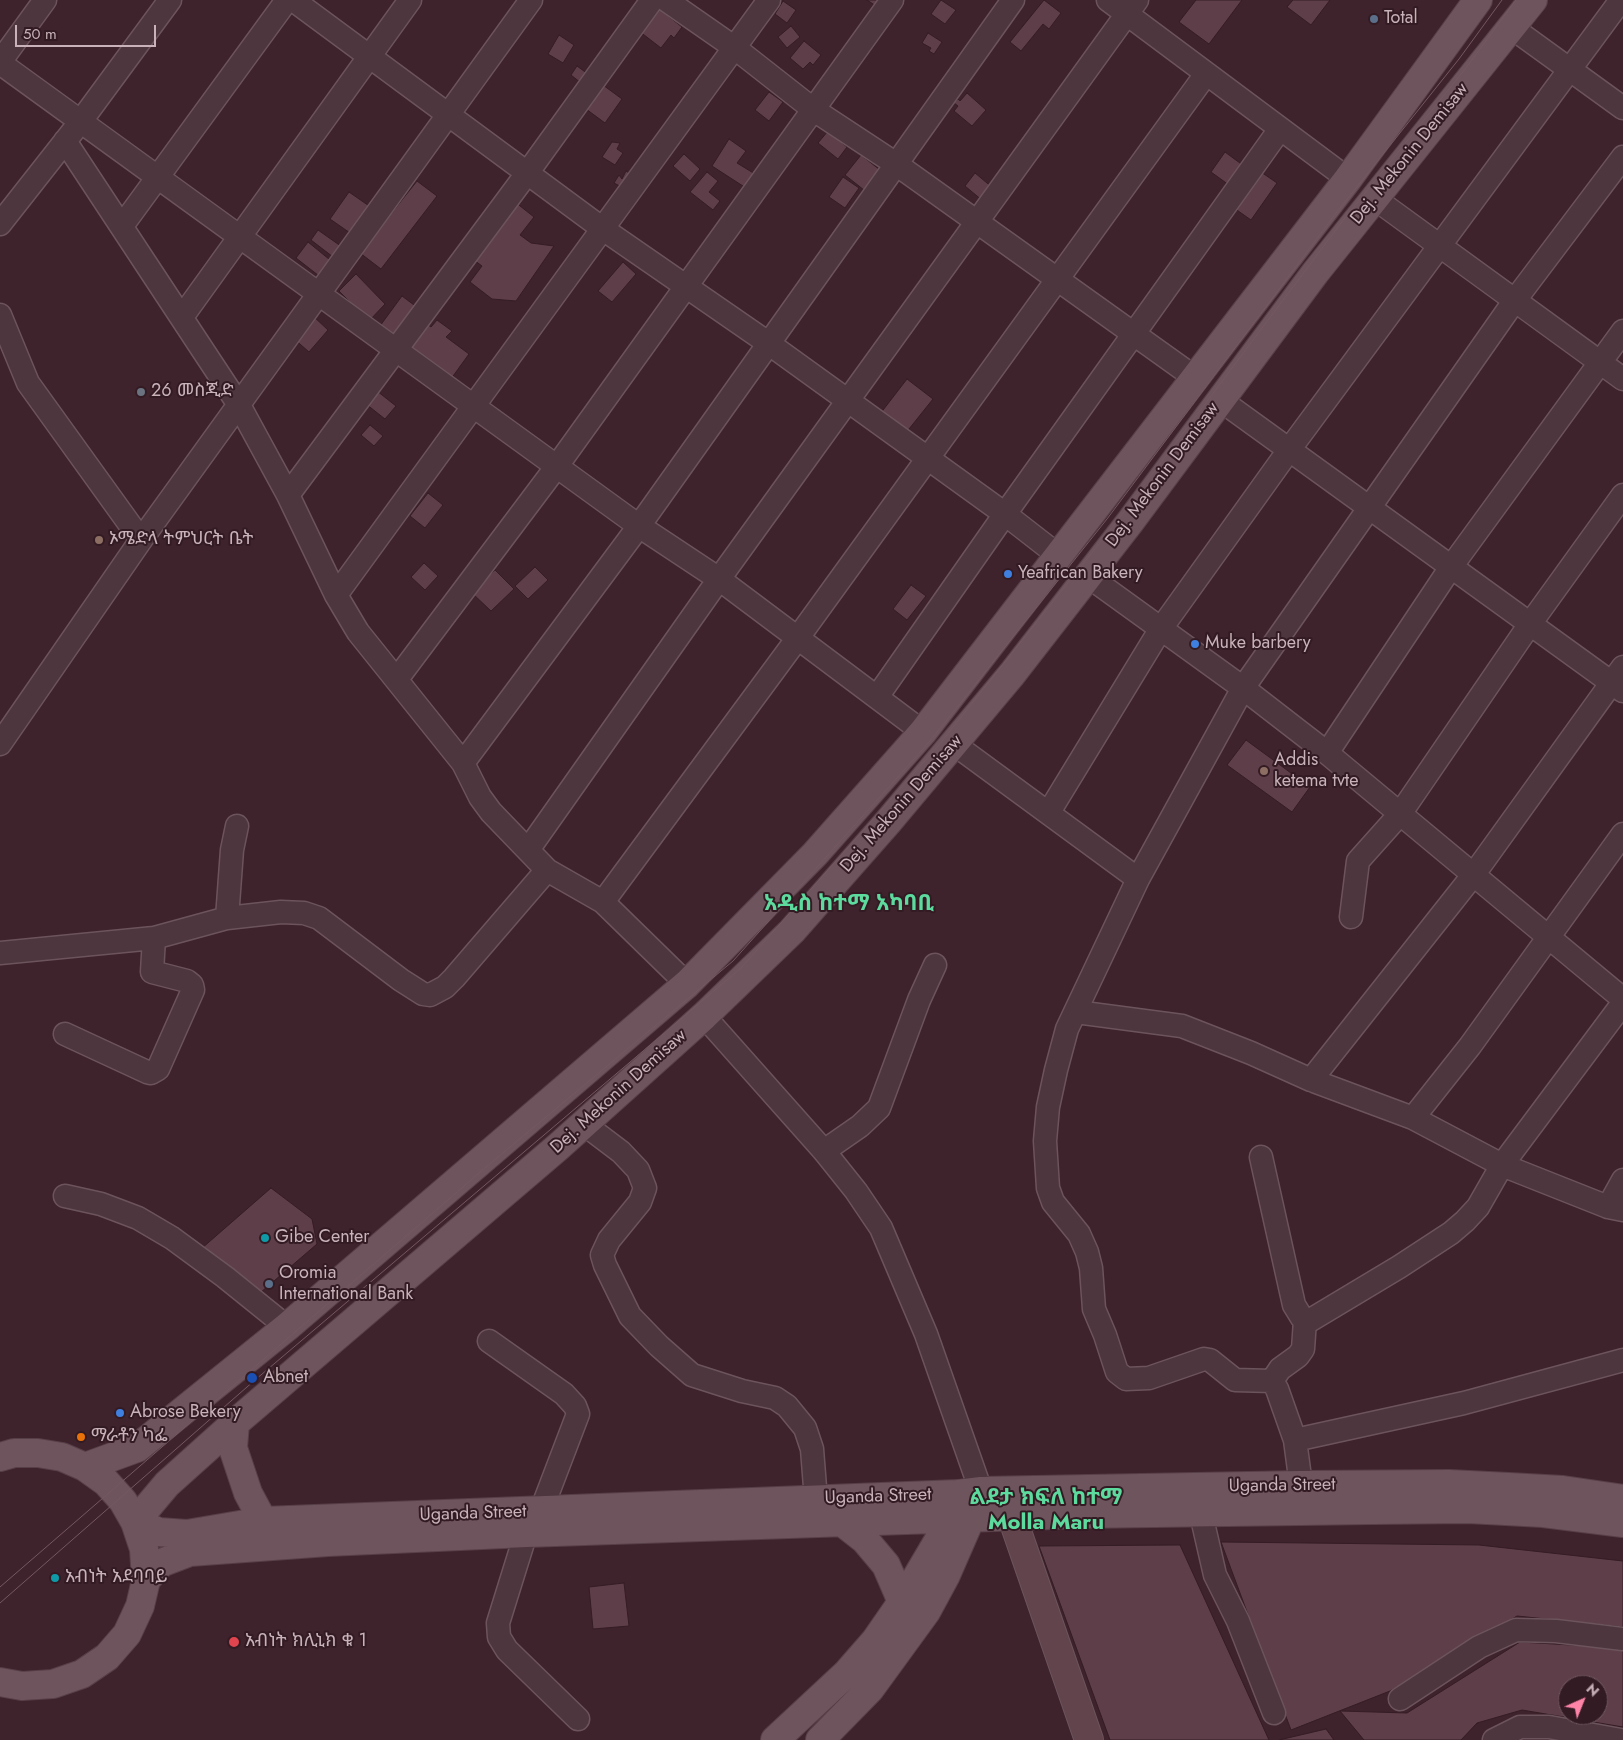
<!DOCTYPE html>
<meta charset="utf-8">
<style>
body{margin:0}
#map{position:relative;width:1623px;height:1740px;overflow:hidden;background:#3e222c;font-family:Jost,sans-serif}
canvas{display:block}
.north{position:absolute;left:1558px;top:1675px;width:50px;height:50px;box-sizing:border-box;background:#331b23;border:1px solid #6f575f;border-radius:50%;rotate:44deg;font-size:14px;font-weight:700;line-height:20px;text-align:center;color:#c9b2b9}
.north::after{content:'';display:block;margin:auto;width:18px;height:22px;background:#fd83a7;clip-path:polygon(50% 0,100% 100%,50% 72%,0 100%)}
.scale{position:absolute;left:15px;top:25px;width:141px;height:22px;box-sizing:border-box;border:2px solid #c9b2b9;border-top:0;padding-left:6px;font-size:15px;line-height:18px;white-space:nowrap;color:#c9b2b9;-webkit-text-stroke:4px #331b23;paint-order:stroke}
</style>
<div id="map">
<canvas width="1623" height="1740"></canvas>
<div class="north">N</div>
<div class="scale">50 m</div>
</div>
<script>
const c = document.querySelector('canvas').getContext('2d');
c.lineJoin = 'round';
function fill(path, color) { c.fillStyle = color; c.fill(path, 'evenodd'); }
const poly = rows => new Path2D(rows.map(r => 'M' + r).join(''));
function strokePath(path, color, width, dash) { c.strokeStyle = color; c.lineWidth = width; c.lineCap = dash ? 'butt' : 'round'; c.setLineDash(dash || []); c.stroke(path); }
function label(font, color, halo, rows, align = 'center') {
  c.font = font + ' Jost,"Noto Sans Ethiopic",sans-serif'; c.lineWidth = 4; c.setLineDash([]); c.textBaseline = 'middle'; c.strokeStyle = halo; c.fillStyle = color; for (const [text, x, y, turn = 0] of rows) {
    c.save(); c.translate(x, y); c.rotate((+turn || 0) * Math.PI / 180); c.textAlign = isNaN(turn) ? turn : align; if (halo) c.strokeText(text, 0, 0); c.fillText(text, 0, 0); c.restore();
  }
}
const building = poly([
 [867,0,884,0,879,8,867,0],
 [941,0,956,10,945,24,931,14,941,0],
 [1044,0,1061,13,1049,29,1043,24,1021,51,1010,42,1044,0],
 [1196,0,1242,0,1209,44,1179,22,1196,0],
 [1293,0,1330,0,1311,25,1287,7,1293,0],
 [783,1,796,10,787,23,775,14,783,1],
 [657,7,682,27,674,38,671,35,661,48,639,31,657,7],
 [791,26,800,37,787,48,778,37,791,26],
 [928,33,942,42,934,54,929,51,931,48,922,43,928,33],
 [559,35,574,45,563,63,548,54,559,35],
 [804,41,821,55,813,65,810,62,803,69,790,58,804,41],
 [577,66,588,74,581,83,571,75,577,66],
 [603,85,622,99,605,123,586,109,603,85],
 [769,92,783,102,769,121,755,110,769,92],
 [967,93,986,110,972,126,954,111,958,106,954,103,958,99,960,101,967,93],
 [828,131,847,147,838,159,818,143,828,131],
 [729,139,746,151,737,163,755,174,746,188,712,166,729,139],
 [612,142,620,143,617,149,623,153,615,165,602,157,612,142],
 [1225,152,1244,166,1229,185,1211,172,1225,152],
 [684,154,700,169,690,181,673,166,684,154],
 [861,155,880,170,864,190,845,175,861,155],
 [626,171,637,178,629,191,614,183,619,175,622,179,626,171],
 [707,172,718,181,709,192,720,201,713,210,690,192,707,172],
 [1261,172,1277,183,1251,220,1234,208,1261,172],
 [975,173,993,188,983,201,965,186,975,173],
 [843,177,859,188,845,208,829,197,843,177],
 [417,181,437,196,381,269,360,253,417,181],
 [349,192,372,208,353,235,330,219,349,192],
 [510,198,534,217,520,235,531,243,554,246,516,301,492,299,470,282,482,266,467,255,510,198],
 [318,230,345,249,337,260,311,240,318,230],
 [308,242,335,264,323,279,296,258,308,242],
 [623,262,636,274,612,302,598,291,623,262],
 [356,274,385,304,369,321,339,291,356,274],
 [402,296,418,308,414,314,431,327,437,320,452,331,446,337,469,354,448,383,377,330,402,296],
 [312,315,328,330,309,352,292,337,312,315],
 [907,379,933,399,905,434,880,414,907,379],
 [377,391,396,406,385,419,366,404,377,391],
 [370,425,383,436,374,446,361,435,370,425],
 [428,493,443,505,425,528,410,516,428,493],
 [424,563,438,576,425,590,411,577,424,563],
 [535,567,548,580,528,599,515,586,535,567],
 [495,570,514,589,491,611,472,593,495,570],
 [911,585,926,596,907,620,893,609,911,585],
 [1246,740,1310,787,1292,812,1227,765,1246,740],
 [271,1188,312,1219,317,1244,260,1293,201,1249,271,1188],
 [1221,1542,1479,1545,1623,1561,1623,1627,1517,1616,1390,1691,1291,1730,1221,1542],
 [1180,1545,1269,1740,1110,1740,1039,1546,1180,1545],
 [624,1583,629,1626,593,1629,589,1587,624,1583],
 [1520,1642,1623,1648,1623,1727,1522,1710,1477,1723,1461,1740,1364,1740,1340,1711,1407,1713,1520,1642],
 [1568,1685,1598,1685,1598,1715,1568,1715,1568,1685],
 [1326,1729,1334,1740,1279,1740,1326,1729]
]);
fill(building, '#5e3e48');
strokePath(building, '#351d25', 1);
const street = poly([
 [293,0,603,229,768,343,1005,514,1059,556],
 [666,0,735,48,814,110,896,164,1194,377],
 [1108,0,1348,179],
 [1511,27,1623,108],
 [0,62,45,0],
 [0,63,639,526,719,579,923,732],
 [65,141,239,405,288,495,336,595,358,632,463,763,480,797,491,812,547,870,603,902,687,984],
 [1374,198,1623,379],
 [0,224,81,121,170,0],
 [122,226,287,0],
 [0,315,28,383,141,540],
 [182,317,410,0],
 [1219,399,1623,691],
 [288,495,528,172,652,0],
 [1088,576,1243,688,1327,753,1623,999],
 [336,595,769,0],
 [397,679,557,466,892,0],
 [877,697,1005,514,1280,129],
 [0,744,141,540,531,0],
 [954,744,1138,879],
 [1327,753,1451,567,1623,331],
 [463,763,639,526,1013,0],
 [1049,812,1160,630,1289,450,1621,0],
 [528,850,719,579,1137,0],
 [603,902,797,639,1206,74],
 [1351,917,1358,861,1400,814,1530,624,1623,495],
 [227,918,232,850,237,826],
 [0,953,154,938,227,918,281,912,304,913,319,918,401,980,423,994,430,995,445,987,454,978,547,870],
 [1076,1012,1182,1026,1251,1053,1311,1080,1413,1118,1502,1165,1608,1207,1623,1210],
 [704,1016,824,1151,856,1191,881,1228,926,1334,981,1491],
 [65,1034,147,1072,151,1073,158,1069,193,990,192,985,187,981,152,972,154,938],
 [1311,1080,1474,874,1623,667],
 [1413,1118,1470,1046,1623,834],
 [584,1124,621,1152,638,1170,645,1188,640,1202,609,1240,602,1255,605,1265,630,1316,659,1346,692,1375,742,1391,775,1398,787,1406,805,1428,812,1449,816,1500],
 [824,1151,860,1126,879,1108,919,1000,935,965],
 [1261,1157,1294,1305,1302,1318,1309,1321,1399,1267,1451,1233,1465,1221,1478,1207,1502,1165,1623,1003],
 [65,1196,101,1204,138,1218,172,1238,225,1277,287,1327],
 [1608,1207,1623,1180],
 [489,1341,564,1394,575,1406,578,1414,541,1511],
 [1272,1381,1280,1369,1298,1356,1303,1349,1305,1320],
 [1295,1440,1464,1403,1623,1360],
 [1301,1485,1295,1440,1277,1389,1272,1381,1235,1380,1210,1360,1204,1359,1149,1378,1126,1379,1117,1372,1105,1335,1094,1309,1091,1268,1087,1252,1079,1234,1053,1202,1048,1188,1045,1141,1048,1107,1056,1070,1067,1029,1138,879,1243,688,1515,300,1623,157],
 [1201,1514,1215,1575,1238,1621,1274,1713],
 [526,1533,498,1623,499,1637,507,1650,578,1719],
 [1400,1699,1479,1647,1516,1630,1556,1631,1623,1639],
 [1494,1740,1520,1727,1549,1727,1621,1740]
]);
const secondary = poly([
 [1012,1517,1089,1740]
]);
const primary = poly([
 [235,1423,233,1448,248,1493,263,1521],
 [0,1457,14,1453,38,1453,62,1457,85,1467,106,1482,123,1501,135,1522,144,1549,146,1580,140,1606,127,1634,107,1657,82,1674,53,1684,22,1686,0,1682],
 [85,1467,137,1448,287,1327,687,984,815,854,923,732,1348,179,1478,0],
 [135,1522,167,1484,235,1423,558,1147,704,1016,792,931,888,822,1012,674,1130,522,1315,273,1533,0],
 [135,1522,159,1532,187,1534,263,1521,958,1494,981,1491,1301,1485,1449,1484,1509,1487,1563,1490,1623,1499],
 [842,1522,865,1540,886,1565,902,1602],
 [146,1580,161,1563,190,1552,328,1542,526,1533,1082,1514,1373,1510,1468,1509,1543,1513,1623,1523],
 [775,1740,847,1673,875,1641,902,1602,951,1519,955,1505],
 [820,1740,870,1689,926,1612,946,1575,977,1504]
]);
strokePath(street, '#6c545c', 25);
strokePath(secondary, '#6c545c', 30);
strokePath(primary, '#573f47', 30);
strokePath(street, '#4e363e', 22);
strokePath(secondary, '#61444c', 28);
strokePath(primary, '#6e545d', 28);
strokePath(poly([
 [0,1587,486,1167,733,961,930,741,1107,519,1336,213,1459,59,1502,0],
 [0,1603,255,1380,741,968,938,746,1114,525,1344,219,1466,68,1516,0]
]), '#755861', 1);
for (const [x, y, r, color] of [
 [1374,19,5,"#5c6f8a"],
 [141,392,5,"#6b7280"],
 [99,540,5,"#8d6e63"],
 [1008,574,5,"#3f7fe0"],
 [1195,644,5,"#3f7fe0"],
 [1264,771,5,"#8d6e63"],
 [265,1238,5,"#0f9aa8"],
 [269,1284,5,"#5c6f8a"],
 [252,1378,6,"#1a4fb4"],
 [120,1413,5,"#3f7fe0"],
 [81,1437,5,"#e8710a"],
 [55,1578,5,"#0f9aa8"],
 [234,1642,6,"#e0444e"]
]) { const dot = new Path2D(); dot.arc(x, y, r, 0, 2 * Math.PI); c.fillStyle = color; c.fill(dot); strokePath(dot, '#331b23', 2); }
label('18px', '#c9b2b9', '#331b23', [
 ["Total",1384,19],
 ["26 መስጂድ",151,392],
 ["ኦሜድላ ትምህርት ቤት",109,540],
 ["Yeafrican Bakery",1018,574],
 ["Muke barbery",1205,644],
 ["Addis",1274,761],
 ["ketema tvte",1274,782],
 ["Gibe Center",275,1238],
 ["Oromia",279,1274],
 ["International Bank",279,1295],
 ["Abnet",263,1378],
 ["Abrose Bekery",130,1413],
 ["ማራቶን ካፌ",91,1437],
 ["አብነት አደባባይ",65,1578],
 ["አብነት ክሊኒክ ቁ 1",245,1642]
], 'left');
label('18px', '#c9b2b9', '#331b23', [
 ["Dej. Mekonin Demisaw",1410,154,-51],
 ["Dej. Mekonin Demisaw",1163,475,-53],
 ["Dej. Mekonin Demisaw",902,804,-49],
 ["Dej. Mekonin Demisaw",619,1092,-42],
 ["Uganda Street",1282,1486,-1],
 ["Uganda Street",878,1497,-2],
 ["Uganda Street",473,1514,-2]
]);
label('bold 22px', '#5dda9e', '#331b23', [
 ["አዲስ ከተማ አካባቢ",849,905],
 ["ልደታ ክፍለ ከተማ",1046,1499],
 ["Molla Maru",1046,1524]
]);
</script>
